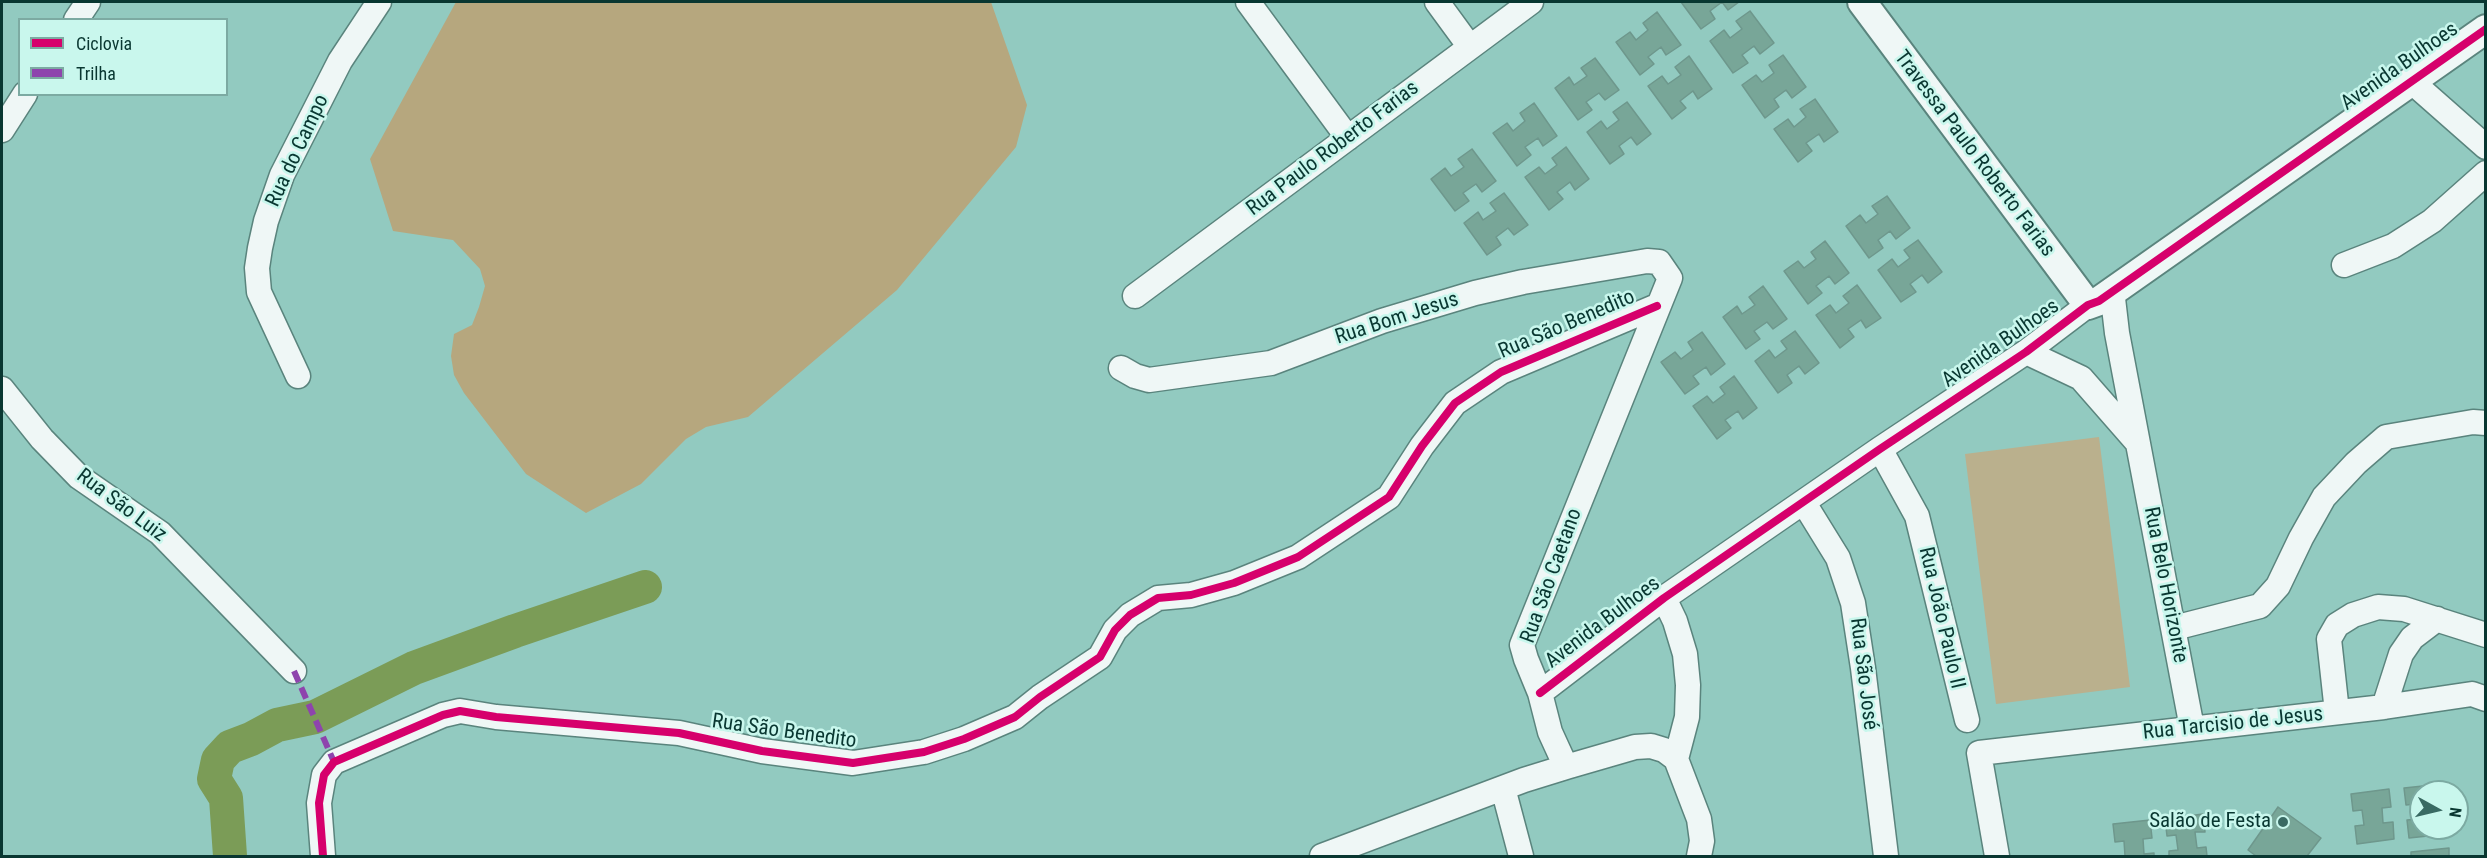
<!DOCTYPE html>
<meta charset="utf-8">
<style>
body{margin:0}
#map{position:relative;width:2487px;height:858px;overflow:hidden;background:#92cac0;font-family:"Roboto Condensed",sans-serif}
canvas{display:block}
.frame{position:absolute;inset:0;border:3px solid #093731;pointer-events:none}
.legend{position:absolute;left:18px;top:18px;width:210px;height:78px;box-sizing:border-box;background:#c9f7ed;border:2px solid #7caaa2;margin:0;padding:8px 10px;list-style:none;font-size:18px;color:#093731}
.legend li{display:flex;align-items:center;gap:12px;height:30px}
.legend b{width:30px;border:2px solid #7caaa2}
.north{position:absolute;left:2409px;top:780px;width:60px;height:60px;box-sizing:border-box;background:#c9f7ed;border:2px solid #7caaa2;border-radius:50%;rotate:98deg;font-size:16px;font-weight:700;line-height:24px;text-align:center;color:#093731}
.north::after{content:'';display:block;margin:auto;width:21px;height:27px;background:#396a63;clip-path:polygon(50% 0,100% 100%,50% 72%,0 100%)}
</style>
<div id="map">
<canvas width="2487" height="858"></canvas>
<div class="frame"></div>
<ul class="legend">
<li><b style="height:8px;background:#d6006c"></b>Ciclovia</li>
<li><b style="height:8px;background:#8e44ad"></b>Trilha</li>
</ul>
<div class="north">N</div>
</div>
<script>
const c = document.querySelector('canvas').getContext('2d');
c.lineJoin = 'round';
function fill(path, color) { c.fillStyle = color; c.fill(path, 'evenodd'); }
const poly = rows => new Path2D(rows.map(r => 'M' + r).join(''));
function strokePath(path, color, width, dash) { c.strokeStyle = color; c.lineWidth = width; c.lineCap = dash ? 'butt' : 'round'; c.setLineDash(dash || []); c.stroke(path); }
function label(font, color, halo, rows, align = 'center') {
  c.font = font + ' "Roboto Condensed",sans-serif'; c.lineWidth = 5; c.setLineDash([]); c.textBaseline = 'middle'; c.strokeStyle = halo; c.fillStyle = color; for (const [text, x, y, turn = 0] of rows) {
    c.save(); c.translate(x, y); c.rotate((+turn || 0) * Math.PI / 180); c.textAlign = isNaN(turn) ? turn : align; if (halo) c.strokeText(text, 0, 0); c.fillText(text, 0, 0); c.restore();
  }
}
fill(poly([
 [2099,437,2130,687,1996,704,1965,454]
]), '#bab08d');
fill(poly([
 [456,2,991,2,1027,105,1016,147,897,290,748,417,706,427,686,439,641,484,586,513,526,474,464,393,454,375,451,356,454,334,472,325,479,307,485,286,480,269,453,240,393,231,370,159]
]), '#b6a77e');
strokePath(poly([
 [230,856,226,798,214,779,218,760,230,747,251,739,277,725,315,717,414,668,515,631,645,587]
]), '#7b9c57', 34);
const building = poly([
 [1681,2,1739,2,1728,10,1722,2,1710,11,1715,19,1701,29,1681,2],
 [1750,11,1774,43,1760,54,1754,46,1742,55,1748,63,1733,73,1710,41,1724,30,1730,38,1742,29,1736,21,1750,11],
 [1657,12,1681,45,1666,55,1661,47,1648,57,1654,64,1640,75,1616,42,1630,32,1636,40,1648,30,1643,23,1657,12],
 [1783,55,1806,87,1792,98,1786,90,1774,99,1779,107,1765,118,1742,85,1756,75,1762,82,1774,73,1769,65,1783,55],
 [1689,56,1712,89,1698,99,1693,91,1680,101,1686,108,1672,119,1648,86,1662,76,1668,84,1681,75,1675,67,1689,56],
 [1595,58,1619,90,1605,100,1599,93,1586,102,1592,110,1578,120,1555,88,1569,77,1574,85,1587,76,1581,68,1595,58],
 [1815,99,1838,132,1824,142,1819,134,1806,143,1812,151,1798,162,1774,129,1788,119,1794,127,1806,117,1800,109,1815,99],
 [1627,102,1651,134,1637,145,1631,137,1619,146,1624,154,1610,164,1587,132,1601,121,1607,129,1619,120,1613,112,1627,102],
 [1534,103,1557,136,1543,146,1538,138,1525,147,1531,155,1517,166,1493,133,1507,123,1513,131,1525,121,1520,113,1534,103],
 [1566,147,1589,179,1575,190,1570,182,1557,192,1563,199,1549,210,1525,177,1539,167,1545,174,1557,165,1552,158,1566,147],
 [1472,149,1496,181,1482,192,1476,184,1463,193,1469,201,1455,211,1431,179,1445,168,1451,176,1464,167,1458,159,1472,149],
 [1504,193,1528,225,1514,235,1508,228,1496,237,1501,245,1487,255,1464,223,1478,212,1483,220,1496,211,1490,203,1504,193],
 [1887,196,1910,228,1896,239,1890,231,1878,240,1883,248,1869,258,1846,226,1860,215,1866,223,1878,214,1872,206,1887,196],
 [1918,240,1942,272,1928,283,1922,275,1910,284,1916,292,1901,302,1878,270,1892,259,1898,267,1910,258,1904,250,1918,240],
 [1825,241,1849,273,1835,284,1829,276,1816,286,1822,293,1808,304,1784,271,1798,261,1804,268,1816,259,1811,252,1825,241],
 [1857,285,1881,318,1866,328,1861,320,1848,329,1854,337,1840,348,1816,315,1830,305,1836,313,1849,303,1843,296,1857,285],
 [1763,286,1787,319,1773,329,1767,322,1754,331,1760,339,1746,349,1723,317,1737,306,1742,314,1755,305,1749,297,1763,286],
 [1795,331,1819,363,1805,374,1799,366,1787,375,1792,383,1778,393,1755,361,1769,350,1775,358,1787,349,1781,341,1795,331],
 [1702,332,1725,364,1711,375,1706,367,1693,376,1699,384,1685,394,1661,362,1675,352,1681,359,1693,350,1688,342,1702,332],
 [1734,376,1757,408,1743,419,1738,411,1725,420,1731,428,1717,439,1693,406,1707,396,1713,403,1725,394,1720,387,1734,376],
 [2442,784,2442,792,2421,792,2421,828,2446,828,2447,834,2409,838,2407,820,2417,819,2415,804,2406,805,2404,788,2442,784],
 [2389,789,2391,807,2382,808,2383,823,2393,822,2394,839,2357,844,2355,826,2364,825,2362,810,2353,811,2351,794,2389,789],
 [2278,807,2321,838,2307,856,2256,856,2248,850,2278,807],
 [2203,814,2205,832,2195,832,2197,848,2206,847,2207,856,2169,856,2169,851,2178,850,2176,835,2167,836,2165,819,2203,814],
 [2150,820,2152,838,2143,839,2144,854,2154,853,2154,856,2120,856,2125,856,2124,841,2115,842,2113,824,2150,820],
 [2449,848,2449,856,2411,856,2411,852,2449,848]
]);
fill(building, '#78a698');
strokePath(building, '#6e978c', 1.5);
const minor = poly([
 [1248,2,1348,138],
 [1437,2,1470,47],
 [76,20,88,2],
 [2411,81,2486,147],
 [2,130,25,94],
 [2344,265,2393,246,2432,221,2486,173],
 [2112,290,2117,333,2192,728],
 [1135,296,1531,2],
 [2026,352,2081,378,2137,442],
 [1121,368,1135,376,1149,380,1271,363,1382,321,1475,293,1523,282,1647,261,1659,262,1670,278,1522,645,1526,659,1540,693,1550,732,1566,767,1524,780,1322,856],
 [298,376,259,292,257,268,260,248,266,221,282,175,340,61,379,2],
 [2,389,42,439,79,477,160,533,294,671],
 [1880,449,1917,516,1967,720],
 [1804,503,1838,558,1853,603,1863,668,1886,856],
 [1664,598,1675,621,1685,654,1688,685,1687,717,1676,759],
 [2174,628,2260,606,2278,586,2301,538,2324,497,2356,463,2386,437,2473,422,2486,423],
 [1540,693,1664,598,1880,449,2026,352,2088,305],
 [2384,707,2401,654,2412,638,2437,619],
 [2337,712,2329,639,2337,625,2353,615,2378,607,2404,609,2486,635],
 [1566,767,1635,747,1651,746,1664,750,1676,759,1699,819,1702,841,1699,856],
 [1503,788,1521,856],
 [323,856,319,803,324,775,334,762,443,715,460,711,496,717,679,733,762,751,853,763,924,752,964,739,1015,717,1040,697,1100,657,1115,630,1130,615,1158,598,1191,595,1234,583,1298,557,1389,497,1422,446,1455,403,1501,372,1657,306],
 [1997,856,1979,753,2384,707,2472,694,2486,699]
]);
const tertiary = poly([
 [1862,2,2088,305,2099,301,2486,29]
]);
strokePath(minor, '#5a847d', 27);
strokePath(tertiary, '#5a847d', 32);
strokePath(minor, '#eff7f6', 24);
strokePath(tertiary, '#eff7f6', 28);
strokePath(poly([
 [294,671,334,762]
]), '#8e44ad', 6, [12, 6]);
strokePath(poly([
 [1540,693,1664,598,1880,449,2026,352,2088,305,2099,301,2486,29],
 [323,856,319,803,324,775,334,762,443,715,460,711,496,717,679,733,762,751,853,763,924,752,964,739,1015,717,1040,697,1100,657,1115,630,1130,615,1158,598,1191,595,1234,583,1298,557,1389,497,1422,446,1455,403,1501,372,1657,306]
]), '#d6006c', 8);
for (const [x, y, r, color] of [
 [2283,822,6,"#396a63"]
]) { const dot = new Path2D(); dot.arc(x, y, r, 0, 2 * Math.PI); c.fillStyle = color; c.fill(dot); strokePath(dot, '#c9f7ed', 2); }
label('21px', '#093731', '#c9f7ed', [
 ["Avenida Bulhoes",2400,67,-35],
 ["Rua Paulo Roberto Farias",1333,149,-37],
 ["Rua do Campo",298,151,-65],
 ["Travessa Paulo Roberto Farias",1974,154,53],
 ["Rua Bom Jesus",1397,319,-18],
 ["Rua São Benedito",1567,325,-23],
 ["Avenida Bulhoes",2001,344,-35],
 ["Rua São Luiz",121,506,37],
 ["Rua São Caetano",1552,576,-70],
 ["Rua Belo Horizonte",2165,585,79],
 ["Rua João Paulo II",1941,618,77],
 ["Avenida Bulhoes",1603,623,-37],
 ["Rua São José",1863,674,83],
 ["Rua Tarcisio de Jesus",2233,724,-6],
 ["Rua São Benedito",784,732,8]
]);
label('21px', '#093731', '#c9f7ed', [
 ["Salão de Festa",2271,822]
], 'right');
</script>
